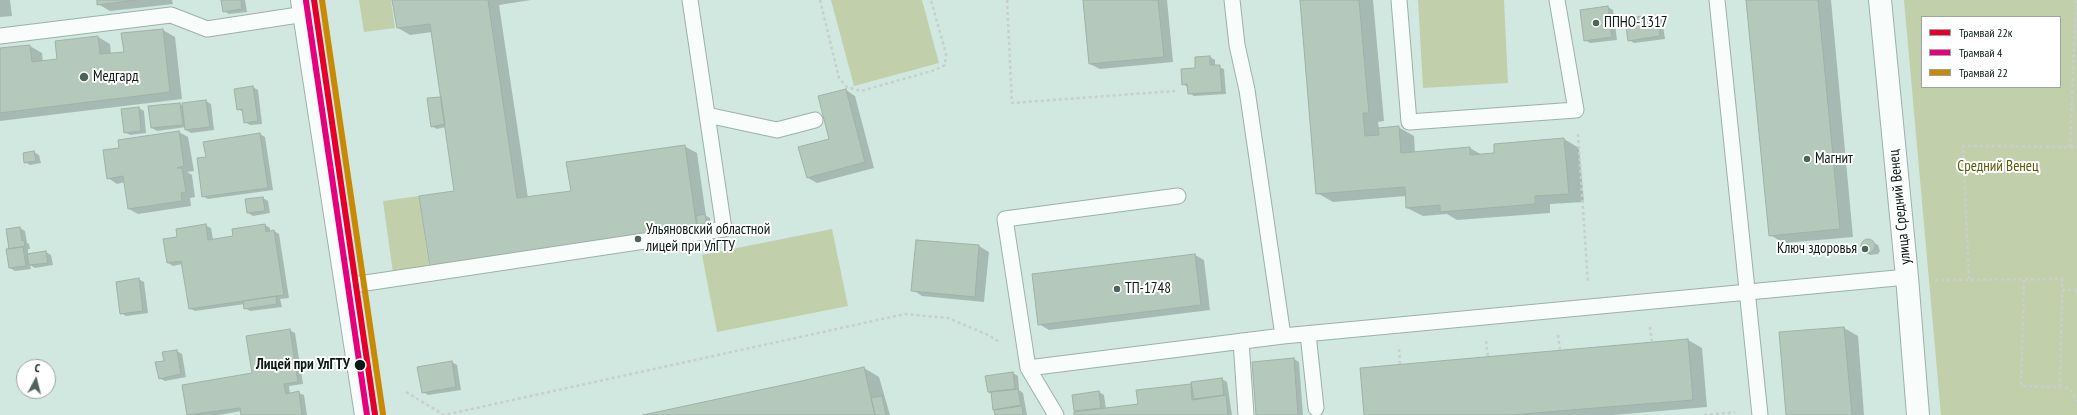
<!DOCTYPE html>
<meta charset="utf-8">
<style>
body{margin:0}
#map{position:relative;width:2077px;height:415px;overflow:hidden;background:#d0e8e0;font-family:"PT Sans Narrow",sans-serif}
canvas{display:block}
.legend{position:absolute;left:1921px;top:16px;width:140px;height:72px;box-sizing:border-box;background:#fff;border:1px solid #9da3a1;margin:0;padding:5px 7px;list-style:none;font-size:12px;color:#0a1a15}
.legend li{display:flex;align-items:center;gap:8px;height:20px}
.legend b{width:20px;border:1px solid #9da3a1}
.north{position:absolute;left:16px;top:359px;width:40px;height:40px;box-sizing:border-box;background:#fff;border:1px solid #9da3a1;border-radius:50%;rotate:7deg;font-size:11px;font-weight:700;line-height:16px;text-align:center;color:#0a1a15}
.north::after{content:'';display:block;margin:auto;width:14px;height:18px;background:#4f625c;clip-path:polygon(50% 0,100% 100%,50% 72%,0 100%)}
</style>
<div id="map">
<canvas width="2077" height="415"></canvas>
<ul class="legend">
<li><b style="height:5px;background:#e4002b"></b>Трамвай 22к</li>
<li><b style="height:5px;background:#e5007d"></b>Трамвай 4</li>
<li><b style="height:5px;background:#c88a04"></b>Трамвай 22</li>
</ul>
<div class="north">С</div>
</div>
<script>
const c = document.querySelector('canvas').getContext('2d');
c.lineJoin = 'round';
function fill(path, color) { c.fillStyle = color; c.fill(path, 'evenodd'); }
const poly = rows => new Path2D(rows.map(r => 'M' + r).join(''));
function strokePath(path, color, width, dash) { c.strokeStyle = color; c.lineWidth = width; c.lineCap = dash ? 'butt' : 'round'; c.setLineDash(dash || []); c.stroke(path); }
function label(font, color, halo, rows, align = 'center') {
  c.font = font + ' "PT Sans Narrow",sans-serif'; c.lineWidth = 4; c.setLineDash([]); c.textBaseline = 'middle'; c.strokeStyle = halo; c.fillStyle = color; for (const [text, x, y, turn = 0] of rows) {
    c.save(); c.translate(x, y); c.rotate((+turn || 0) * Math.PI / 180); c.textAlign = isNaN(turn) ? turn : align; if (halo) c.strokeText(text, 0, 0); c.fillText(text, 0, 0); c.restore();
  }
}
fill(poly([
 [359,0,391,0,395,28,364,32],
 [831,0,922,0,939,63,854,86],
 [1418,0,1504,0,1508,83,1423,88],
 [1904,0,2077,0,2077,415,1941,415],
 [1922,17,2060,17,2060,87,1922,87],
 [419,196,429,268,393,273,383,201],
 [832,229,848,306,717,332,702,255]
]), '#c1cfab');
fill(poly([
 [0,0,10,0,12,16,0,17],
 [98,0,172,0,173,4,110,11,98,4],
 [223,0,245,0,247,12,229,14,224,11],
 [393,0,531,0,499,5,528,198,572,192,684,146,697,153,706,216,710,218,711,230,455,192,446,127,437,129,431,126,442,98,432,32,410,35,398,28],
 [1084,0,1167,0,1173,62,1100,69,1090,64],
 [1301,0,1373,0,1384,121,1378,122,1379,128,1398,127,1414,136,1415,153,1470,148,1482,155,1495,154,1564,139,1579,148,1584,202,1550,204,1550,213,1457,220,1447,214,1423,216,1407,208,1406,196,1333,202,1317,193],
 [1747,0,1831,0,1853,237,1784,243,1770,235],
 [1608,7,1613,10,1617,40,1590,43,1585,40],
 [1657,16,1662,19,1665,39,1634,43,1629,40,1626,19],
 [163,30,175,37,182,99,0,121,0,49,30,46,42,53,43,62,58,60,98,37,110,44,111,54,125,53],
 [1210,57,1215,60,1215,66,1224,69,1226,94,1194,96,1189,93,1189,88,1183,84],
 [253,87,258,90,262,124,250,125,245,122,243,112,238,109],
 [846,90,855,96,874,168,817,183,808,178,830,140],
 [206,101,211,104,214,130,191,133,186,130,186,127,157,131,152,128,180,104,183,106],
 [139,108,144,111,146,133,130,135,125,132],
 [179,132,188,137,194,171,187,172,192,175,195,197,190,198,191,206,138,214,129,209,125,182,117,184,108,178,120,149],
 [260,134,265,137,273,190,208,199,203,196],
 [34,152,39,155,41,163,30,165,25,162,24,154],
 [263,198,268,201,270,213,253,216,248,213],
 [205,225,211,228,213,240,234,237,265,225,270,228,270,232,274,231,279,234,289,298,280,299,282,307,250,311,245,308,245,304,195,311,189,308,182,264,173,266,168,263,178,237],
 [20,228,25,231,27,243,29,244,30,249,28,249,28,254,46,252,51,255,53,265,35,268,30,265,31,269,15,271,10,268,7,230],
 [1869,240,1878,245,1880,251,1878,254,1870,255,1865,252,1862,245,1864,242],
 [917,241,979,246,989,252,984,302,922,296,913,290],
 [1195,255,1204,260,1210,310,1049,330,1039,324],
 [138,279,144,282,148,313,126,316,121,313],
 [1844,328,1858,336,1864,415,1787,415],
 [289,330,295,333,303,384,289,386,290,394,298,393,304,395,307,415,242,415,241,411,219,415,188,415,183,386,253,374],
 [1688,340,1702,348,1707,407,1614,415,1365,415],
 [177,351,182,354,186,377,165,381,159,378,165,361],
 [1294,359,1299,362,1303,415,1257,415],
 [452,362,457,365,461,390,428,395,423,392],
 [864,368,879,377,890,415,650,415],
 [1013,373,1018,376,1019,390,1023,393,1027,415,996,415,992,394,988,392],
 [1222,379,1227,382,1232,415,1075,415,1078,413,1075,411,1099,392,1104,395,1106,409,1139,405,1191,385,1193,386],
 [1097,408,1097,410,1078,412,1078,410]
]), '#0003');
const building = poly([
 [97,0,137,0,97,5,97,0],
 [221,0,241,0,242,9,223,12,221,0],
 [392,0,488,0,517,198,571,191,566,162,685,145,697,229,430,268,419,196,454,191,430,24,397,28,392,0],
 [1083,0,1158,0,1164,57,1089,64,1083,0],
 [1300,0,1359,0,1369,113,1363,113,1365,136,1379,135,1378,128,1399,126,1401,153,1470,147,1470,155,1494,153,1494,144,1564,138,1569,194,1535,196,1535,204,1440,212,1440,205,1406,208,1405,187,1316,194,1300,0],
 [1746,0,1818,0,1840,229,1769,236,1746,0],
 [1608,6,1612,37,1584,41,1580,10,1608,6],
 [1657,15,1660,36,1628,41,1625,18,1657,15],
 [163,29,170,92,0,113,0,48,30,45,32,62,57,59,55,41,98,36,100,54,124,52,121,33,163,29],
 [1210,56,1210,65,1220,65,1222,92,1188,94,1187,84,1182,85,1181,69,1195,68,1195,57,1210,56],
 [253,86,258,121,244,123,242,109,237,110,234,89,253,86],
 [846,89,865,162,807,178,798,147,829,139,818,96,846,89],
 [441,97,445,124,431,127,427,98,441,97],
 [206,100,210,127,185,130,182,103,206,100],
 [180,103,183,125,151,128,148,106,180,103],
 [139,107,141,131,124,133,121,109,139,107],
 [179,131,184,166,177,168,182,168,186,192,181,193,182,201,128,209,123,176,107,179,103,150,119,148,118,140,179,131],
 [260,133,268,188,202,197,197,158,206,157,203,142,260,133],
 [34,151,36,161,24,163,23,153,34,151],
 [263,197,265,211,247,213,245,199,263,197],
 [705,214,707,227,698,228,696,216,705,214],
 [206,224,208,240,233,236,232,229,265,224,266,232,274,230,284,295,189,309,181,261,167,263,163,239,177,237,176,229,206,224],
 [20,227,22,241,24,240,25,246,9,249,6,229,20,227],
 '1861 246a7 7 0 1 1 14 0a7 7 0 1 1-14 0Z',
 [916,240,979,245,975,297,911,291,916,240],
 [23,247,26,266,9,268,6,249,23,247],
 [46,251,48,263,29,265,27,254,46,251],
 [1195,254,1201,305,1038,325,1032,274,1195,254],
 [139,278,143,311,120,314,116,282,139,278],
 [276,296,277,304,244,309,243,301,276,296],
 [1844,327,1852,415,1786,415,1779,332,1844,327],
 [290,329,298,382,284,384,286,394,299,391,302,415,241,415,240,408,187,415,182,385,252,373,246,336,290,329],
 [1688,339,1693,400,1510,415,1364,415,1360,368,1688,339],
 [177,350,181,374,159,379,155,362,164,361,162,352,177,350],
 [1294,358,1298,415,1256,415,1252,362,1294,358],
 [452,361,456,387,422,393,417,367,452,361],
 [864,367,875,415,643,415,797,382,864,367],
 [1013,372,1015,389,988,392,985,376,1013,372],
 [1222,378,1224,395,1194,399,1191,382,1222,378],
 [1191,384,1192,400,1226,395,1228,415,1074,415,1074,412,1138,404,1136,390,1191,384],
 [1018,389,1021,405,993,410,991,392,1018,389],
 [1099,391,1101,408,1074,411,1072,395,1099,391],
 [882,396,886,415,875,415,871,398,882,396],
 [1022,406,1023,415,995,415,994,410,1022,406]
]);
fill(building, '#b4c9bb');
strokePath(building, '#a1b1a8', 1);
const service = poly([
 [1232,0,1237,45,1247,90,1283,336],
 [1399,0,1409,122,1576,110,1557,0],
 [1717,0,1760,415],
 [0,36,171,15,207,29,305,14],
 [707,115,777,130,815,120],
 [346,286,724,229,690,0],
 [1308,334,1316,408],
 [1241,341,1246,415],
 [1028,368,1283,336,1907,277],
 [1056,415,1028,368,1005,219,1178,196]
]);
const minor = poly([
 [1880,0,1907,277,1918,415]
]);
const tertiary = poly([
 [302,0,366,415]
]);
strokePath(service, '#9db0aa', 17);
strokePath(minor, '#9db0aa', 24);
strokePath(tertiary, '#9db0aa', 24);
strokePath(poly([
 [820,0,839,78,847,87,861,91,935,70,945,65,946,54,931,0],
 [1007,0,1012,103,1175,91],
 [1578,134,1588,283],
 [2070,147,2077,147],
 [1969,279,1963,146,2070,147,2076,0],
 [1935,280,2062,279,2062,290,2077,291],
 [2024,280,2021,386,2069,388,2077,401],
 [1650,327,1652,342],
 [1558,335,1560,350],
 [1486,341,1488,357],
 [1399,349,1400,364],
 [2060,387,2062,290],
 [406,392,444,415,905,314,948,318,986,334,998,341],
 [1704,415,1735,412]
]), '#c8cfcd', 2.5, [3, 3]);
strokePath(service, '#f8fcfa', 15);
strokePath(minor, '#f8fcfa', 22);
strokePath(tertiary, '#f8fcfa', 22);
strokePath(poly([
 [314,0,375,415]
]), '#e4002b', 6);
strokePath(poly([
 [306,1,367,415]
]), '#e5007d', 6);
strokePath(poly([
 [322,0,383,414]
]), '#c88a04', 6);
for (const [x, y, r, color] of [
 [1596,23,4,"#4f625c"],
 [84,77,5,"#4f625c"],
 [1807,159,4,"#4f625c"],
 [638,239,4,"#4f625c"],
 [1865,249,4,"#4f625c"],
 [1117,289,4,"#4f625c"],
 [360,365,6,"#0a1a15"]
]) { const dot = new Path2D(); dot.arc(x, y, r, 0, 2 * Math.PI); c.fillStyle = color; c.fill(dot); strokePath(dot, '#fff', 1.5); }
label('15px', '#0a1a15', '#fff', [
 ["ППНО-1317",1604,23],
 ["Медгард",93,77],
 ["Магнит",1815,159],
 ["Ульяновский областной",646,230],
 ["лицей при УлГТУ",646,247],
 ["Ключ здоровья",1857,249,"right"],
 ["ТП-1748",1125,289]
], 'left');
label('15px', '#575b0b', '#fff', [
 ["Средний Венец",1998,167]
]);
label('15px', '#0a1a15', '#fff', [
 ["улица Средний Венец",1900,207,-96]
]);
label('bold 15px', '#0a1a15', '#fff', [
 ["Лицей при УлГТУ",350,365]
], 'right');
</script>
